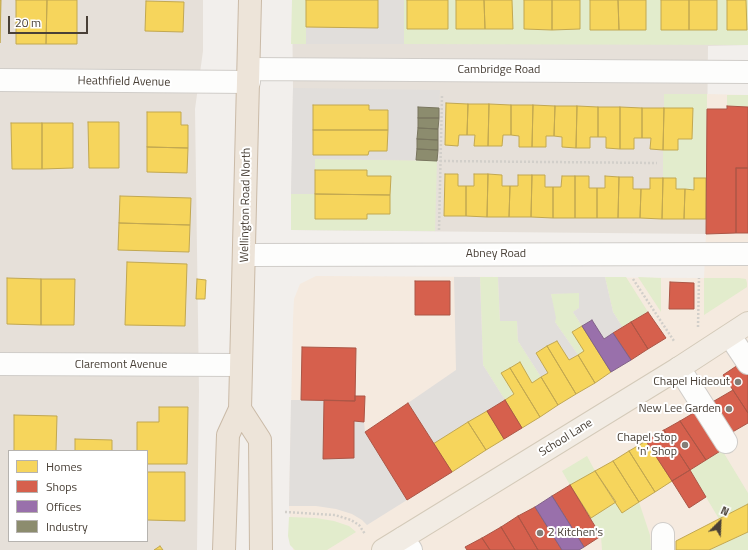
<!DOCTYPE html>
<style>
body{margin:0}
#map{position:relative;width:748px;height:550px;overflow:hidden;background:#f2efec;font-family:"Titillium Web",sans-serif}
canvas{display:block}
.legend{position:absolute;left:8px;top:450px;width:140px;height:92px;box-sizing:border-box;background:#fff;border:1px solid #b6b3af;margin:0;padding:5px 7px;list-style:none;font-size:12px;color:#494037}
.legend li{display:flex;align-items:center;gap:8px;height:20px}
.legend b{width:20px;border:1px solid #b6b3af}
.north{position:absolute;left:700px;top:502px;width:40px;height:40px;-webkit-text-stroke:3px #fff;paint-order:stroke;rotate:24deg;font-size:11px;font-weight:700;line-height:16px;text-align:center;color:#494037}
.north::after{content:'';display:block;margin:auto;width:14px;height:18px;background:#494037;clip-path:polygon(50% 0,100% 100%,50% 72%,0 100%)}
.scale{position:absolute;left:8px;top:16px;width:80px;height:18px;box-sizing:border-box;border:2px solid #494037;border-top:0;padding-left:5px;font-size:12px;line-height:14px;white-space:nowrap;color:#494037;-webkit-text-stroke:3px #fff;paint-order:stroke}
</style>
<div id="map">
<canvas width="748" height="550"></canvas>
<ul class="legend">
<li><b style="height:11px;background:#f6d55c"></b>Homes</li>
<li><b style="height:11px;background:#d6604d"></b>Shops</li>
<li><b style="height:11px;background:#9970ab"></b>Offices</li>
<li><b style="height:11px;background:#8c8c6e"></b>Industry</li>
</ul>
<div class="north">N</div>
<div class="scale">20 m</div>
</div>
<script>
const c = document.querySelector('canvas').getContext('2d');
c.lineJoin = 'round';
function fill(path, color) { c.fillStyle = color; c.fill(path, 'evenodd'); }
const poly = rows => new Path2D(rows.map(r => 'M' + r).join(''));
function strokePath(path, color, width, dash) { c.strokeStyle = color; c.lineWidth = width; c.lineCap = dash ? 'butt' : 'round'; c.setLineDash(dash || []); c.stroke(path); }
function label(font, color, halo, rows, align = 'center') {
  c.font = font + ' "Titillium Web",sans-serif'; c.lineWidth = 4; c.setLineDash([]); c.textBaseline = 'middle'; c.strokeStyle = halo; c.fillStyle = color; for (const [text, x, y, turn = 0] of rows) {
    c.save(); c.translate(x, y); c.rotate((+turn || 0) * Math.PI / 180); c.textAlign = isNaN(turn) ? turn : align; if (halo) c.strokeText(text, 0, 0); c.fillText(text, 0, 0); c.restore();
  }
}
fill(poly([
 [0,0,203,0,203,51,195,109,199,391,197,550,0,550],
 [9,451,147,451,147,541,9,541],
 [292,0,748,0,748,45,708,46,706,234,291,230,293,88]
]), '#e6e0d9');
fill(poly([
 [707,94,748,95,748,504,676,550,293,550,289,506,293,319,294,299,300,284,316,276,704,278,706,234]
]), '#f5eadf');
fill(poly([
 [292,0,306,0,306,44,291,44],
 [404,0,456,0,456,29,512,29,512,0,524,0,524,29,552,30,580,29,580,0,590,0,590,30,646,30,646,0,661,0,661,30,717,30,717,0,727,0,727,30,746,30,746,0,748,0,748,45,404,44],
 [664,94,707,94,706,178,694,179,694,190,676,189,676,178,663,178,663,150,678,139,692,108,664,108],
 [727,95,748,95,748,107,727,106],
 [315,159,437,161,435,231,291,230,291,194,315,194,315,219,367,219,367,214,390,213,390,176,367,176,367,170,315,170],
 [480,277,498,277,500,321,517,321,518,341,541,377,532,383,520,363,510,368,501,373,514,394,505,400,483,365],
 [605,277,626,277,648,312,623,328,613,312],
 [638,277,661,278,661,312],
 [704,278,739,278,746,279,747,283,747,287,744,289,704,315],
 [579,292,579,308,573,312,582,326,572,332,584,351,578,355,555,322,551,294],
 [722,450,748,493,748,504,719,519,690,470],
 [587,456,595,471,570,485,562,471],
 [616,502,622,513,639,502,650,535,651,550,602,550,601,536,591,518],
 [289,517,316,518,334,521,349,526,356,532,327,550,295,550,290,545,288,536],
 [748,532,748,550,709,550]
]), '#e2eccc');
fill(poly([
 [366,0,404,0,404,44,306,44,306,27,378,28,378,0],
 [293,88,440,90,439,108,418,108,416,160,315,159,315,194,291,194],
 [313,105,369,105,369,110,388,110,387,151,369,151,368,155,313,155],
 [454,277,480,277,483,365,505,400,433,444,408,403,456,370],
 [498,277,605,277,613,312,623,328,604,339,592,320,582,326,573,312,579,308,579,293,551,294,556,318,555,322,578,355,569,360,557,341,536,352,548,373,541,377,518,341,517,321,500,321],
 [291,400,324,400,354,458,354,421,364,422,365,432,407,500,367,525,362,520,352,514,336,509,316,506,289,506]
]), '#e1dedb');
const homes = poly([
 [0,0,1,0,0,43,0,0],
 [16,0,47,0,46,44,16,44,16,0],
 [47,0,77,0,77,44,46,44,47,0],
 [306,0,378,0,378,28,306,27,306,0],
 [407,0,448,0,448,29,407,29,407,0],
 [456,0,484,0,485,29,456,29,456,0],
 [484,0,512,0,513,29,485,29,484,0],
 [524,0,552,0,552,30,524,29,524,0],
 [552,0,580,0,580,29,552,30,552,0],
 [590,0,618,0,619,30,590,30,590,0],
 [618,0,646,0,646,30,619,30,618,0],
 [661,0,689,0,689,30,661,30,661,0],
 [689,0,717,0,717,30,689,30,689,0],
 [727,0,746,0,747,30,727,30,727,0],
 [146,1,184,2,183,32,145,31,146,1],
 [446,103,468,104,467,135,459,135,458,146,445,145,446,103],
 [468,104,489,104,488,146,474,146,475,135,467,135,468,104],
 [489,104,511,105,511,135,503,135,502,146,488,146,489,104],
 [313,105,369,105,369,110,388,110,388,130,313,130,313,105],
 [511,105,533,105,532,147,519,147,519,136,511,135,511,105],
 [533,105,555,106,554,136,546,136,546,147,532,147,533,105],
 [555,106,577,106,576,148,562,147,562,137,554,136,555,106],
 [577,106,598,107,598,137,590,137,590,148,576,148,577,106],
 [598,107,620,107,620,149,606,148,606,137,598,137,598,107],
 [620,107,642,108,642,138,634,138,634,149,620,149,620,107],
 [642,108,664,108,663,150,650,149,651,138,642,138,642,108],
 [664,108,693,108,692,139,678,139,678,150,663,150,664,108],
 [147,112,181,112,181,125,188,125,188,148,147,147,147,112],
 [88,122,119,122,119,168,89,168,88,122],
 [11,123,42,123,42,169,12,169,11,123],
 [42,123,73,123,73,168,42,169,42,123],
 [313,130,388,130,387,151,369,151,368,155,313,155,313,130],
 [147,147,188,148,187,173,147,172,147,147],
 [315,170,367,170,367,176,391,176,390,195,315,194,315,170],
 [445,174,458,174,458,186,466,186,466,216,444,216,445,174],
 [474,174,488,174,487,217,466,216,466,186,474,186,474,174],
 [488,174,502,175,502,186,510,186,509,217,487,217,488,174],
 [518,175,532,175,531,217,509,217,510,186,518,186,518,175],
 [532,175,545,175,545,187,553,187,553,218,531,217,532,175],
 [562,176,575,176,575,218,553,218,553,187,561,187,562,176],
 [575,176,589,176,589,188,597,188,597,218,575,218,575,176],
 [605,176,619,177,618,218,597,218,597,188,605,188,605,176],
 [619,177,633,177,633,189,641,189,640,218,618,218,619,177],
 [650,178,663,178,662,219,640,218,641,189,650,189,650,178],
 [663,178,676,178,676,189,685,189,684,219,662,219,663,178],
 [694,178,706,178,706,219,684,219,685,189,694,190,694,178],
 [315,194,390,195,390,214,367,214,367,219,315,219,315,194],
 [120,196,191,198,190,225,119,223,120,196],
 [119,223,190,225,189,252,118,250,119,223],
 [127,262,187,264,185,326,125,325,127,262],
 [7,278,41,279,41,325,7,324,7,278],
 [41,279,75,279,74,325,41,325,41,279],
 [197,279,206,280,205,299,196,299,197,279],
 [582,326,611,372,595,383,578,355,584,351,572,332,582,326],
 [557,341,569,360,578,355,595,383,576,394,547,346,557,341],
 [547,346,576,394,558,405,541,377,548,373,536,353,547,346],
 [520,362,532,383,541,377,558,405,540,417,510,368,520,362],
 [510,368,540,417,522,428,505,400,514,394,501,373,510,368],
 [159,407,188,407,187,464,147,464,147,451,137,451,137,422,159,422,159,407],
 [487,411,504,439,486,450,468,422,487,411],
 [14,415,57,416,56,451,14,451,14,415],
 [468,422,486,450,452,472,433,444,468,422],
 [75,439,112,440,112,451,75,451,75,439],
 [646,441,672,481,655,492,629,451,646,441],
 [629,451,655,492,639,502,613,461,629,451],
 [613,461,639,502,622,513,595,471,613,461],
 [595,471,616,502,591,518,570,485,595,471],
 [147,472,185,472,185,521,147,520,147,472],
 [748,504,748,532,709,550,676,550,676,541,748,504],
 [160,546,163,550,154,550,160,546]
]);
fill(homes, '#f6d55c');
strokePath(homes, '#c2a851', 1);
const shops = poly([
 [727,106,748,107,748,168,736,168,736,233,706,234,707,109,727,109,727,106],
 [736,168,748,168,748,233,736,233,736,168],
 [415,281,450,281,450,315,415,315,415,281],
 [670,282,694,283,694,309,669,309,670,282],
 [648,312,666,338,648,349,631,322,648,312],
 [631,322,648,349,631,360,613,333,631,322],
 [302,347,356,348,355,401,301,400,302,347],
 [744,361,748,367,748,413,723,375,744,361],
 [733,390,748,413,748,423,729,434,709,404,733,390],
 [355,396,365,396,364,422,354,421,354,458,323,459,324,400,355,401,355,396],
 [505,400,522,428,504,439,487,411,505,400],
 [408,403,452,472,407,500,365,432,408,403],
 [697,411,722,450,706,460,680,421,697,411],
 [680,421,706,460,690,470,664,430,680,421],
 [664,430,690,470,672,481,646,441,664,430],
 [690,470,706,497,689,508,672,481,690,470],
 [570,485,601,536,584,547,552,496,570,485],
 [535,507,562,550,538,550,518,516,535,507],
 [518,516,538,550,515,550,501,527,518,516],
 [501,527,515,550,490,550,482,538,501,527],
 [482,538,490,550,467,550,465,547,482,538]
]);
fill(shops, '#d6604d');
strokePath(shops, '#ac5646', 1);
const offices = poly([
 [592,320,604,339,613,333,631,360,611,372,582,326,592,320],
 [552,496,584,547,579,550,562,550,535,507,552,496]
]);
fill(offices, '#9970ab');
strokePath(offices, '#816288', 1);
const industry = poly([
 [418,107,439,108,439,118,418,118,418,107],
 [418,118,439,118,438,129,418,128,418,118],
 [418,128,438,129,438,140,417,139,418,128],
 [417,139,438,140,438,150,417,149,417,139],
 [417,149,438,150,437,161,416,160,417,149]
]);
fill(industry, '#8c8c6e');
strokePath(industry, '#78755e', 1);
const minor = poly([
 [249,69,748,72],
 [0,80,249,82],
 [245,255,748,254],
 [730,336,748,363],
 [0,364,241,365],
 [679,368,726,442],
 [663,534,663,550],
 [403,538,411,550]
]);
const major = poly([
 [383,550,679,368,748,323]
]);
const highway = poly([
 [240,409,260,440,261,550],
 [224,550,228,435,240,409,250,0]
]);
strokePath(minor, '#d0cdc9', 24);
strokePath(major, '#d4cab9', 24);
strokePath(highway, '#cabaa7', 24);
strokePath(poly([
 [440,161,657,163],
 [439,230,442,96],
 [633,279,674,341],
 [698,327,699,278],
 [285,512,335,515,351,520,359,525,365,534]
]), '#d2cfca', 2.5, [2, 2]);
strokePath(minor, '#fdfdfc', 22);
strokePath(major, '#f2ece4', 22);
strokePath(highway, '#ede4d9', 22);
for (const [x, y, r, color] of [
 [738,382,4,"#847d76"],
 [729,409,4,"#847d76"],
 [685,445,4,"#847d76"],
 [540,533,4,"#847d76"]
]) { const dot = new Path2D(); dot.arc(x, y, r, 0, 2 * Math.PI); c.fillStyle = color; c.fill(dot); strokePath(dot, '#fff', 1.5); }
label('12px', '#494037', '#fff', [
 ["Cambridge Road",499,70],
 ["Heathfield Avenue",124,82,1],
 ["Wellington Road North",246,205,-89],
 ["Abney Road",496,254],
 ["Claremont Avenue",121,365],
 ["School Lane",566,438,-32]
]);
label('12px', '#494037', '#fff', [
 ["Chapel Hideout",730,382],
 ["New Lee Garden",721,409],
 ["Chapel Stop",677,438],
 ["'n' Shop",677,452],
 ["2 Kitchen's",548,533,"left"]
], 'right');
</script>
